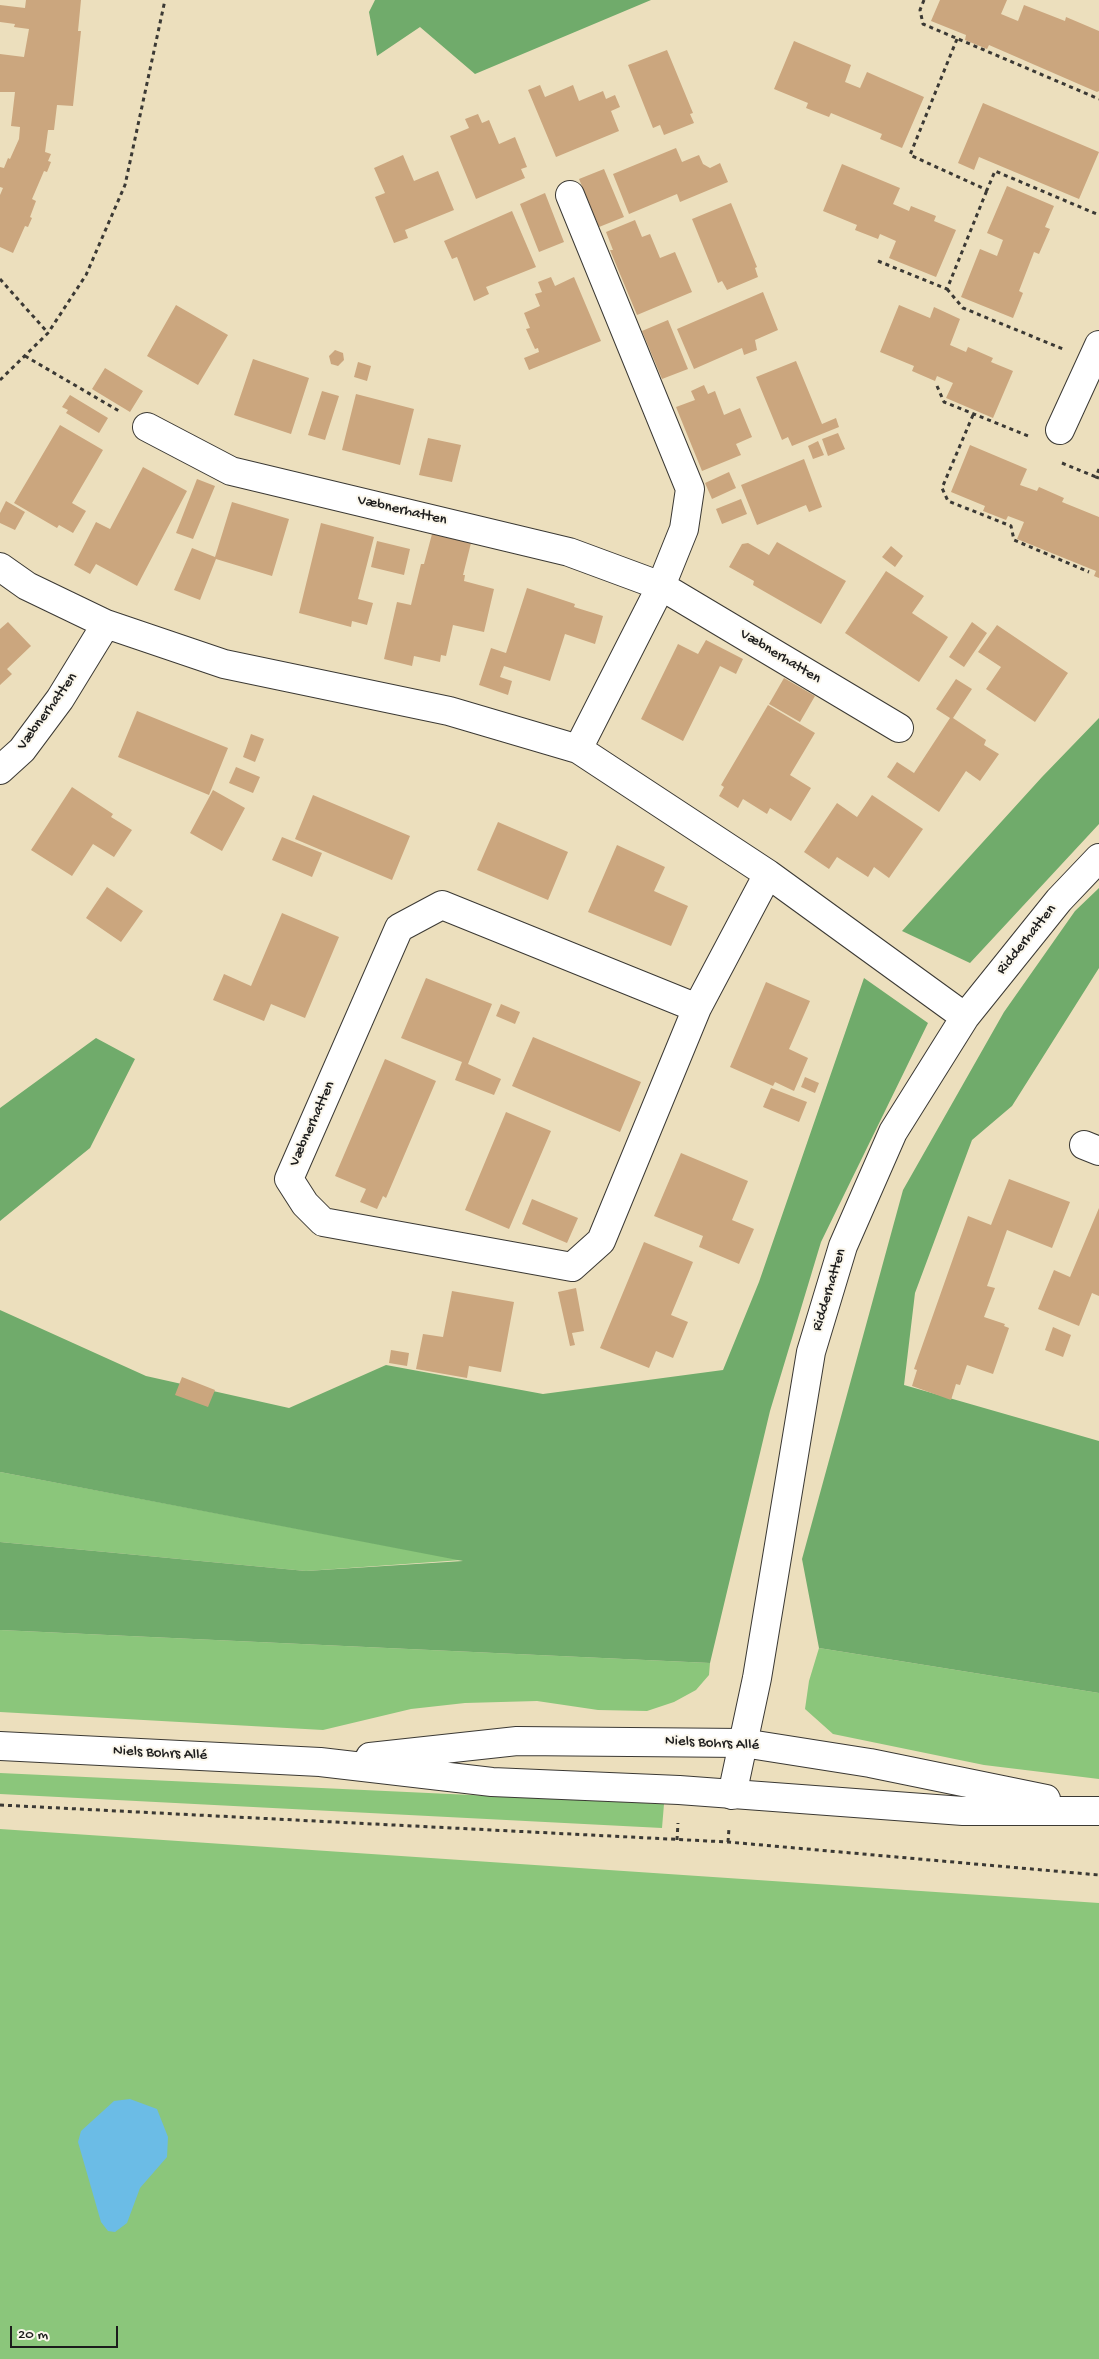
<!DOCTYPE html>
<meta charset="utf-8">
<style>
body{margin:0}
#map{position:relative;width:1099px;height:2359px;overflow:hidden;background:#ecdfbd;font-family:"Gochi Hand",sans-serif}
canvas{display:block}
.scale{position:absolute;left:10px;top:2326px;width:108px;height:22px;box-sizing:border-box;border:2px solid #1c1c1c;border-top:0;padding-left:6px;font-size:15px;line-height:18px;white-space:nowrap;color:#1c1c1c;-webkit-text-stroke:4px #fbf7ec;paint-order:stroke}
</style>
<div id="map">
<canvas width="1099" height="2359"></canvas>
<div class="scale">20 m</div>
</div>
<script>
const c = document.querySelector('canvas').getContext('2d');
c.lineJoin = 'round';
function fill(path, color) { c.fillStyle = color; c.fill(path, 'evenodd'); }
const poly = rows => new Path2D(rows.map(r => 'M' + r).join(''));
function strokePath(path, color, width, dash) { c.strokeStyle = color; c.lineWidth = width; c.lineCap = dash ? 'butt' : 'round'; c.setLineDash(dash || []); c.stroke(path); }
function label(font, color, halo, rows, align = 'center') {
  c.font = font + ' "Gochi Hand",sans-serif'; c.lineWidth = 4; c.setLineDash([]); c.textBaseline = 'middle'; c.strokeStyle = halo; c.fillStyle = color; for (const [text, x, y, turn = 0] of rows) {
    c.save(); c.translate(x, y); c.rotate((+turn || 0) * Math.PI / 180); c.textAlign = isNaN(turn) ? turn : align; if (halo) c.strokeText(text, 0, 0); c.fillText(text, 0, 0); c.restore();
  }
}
fill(poly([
 [0,1472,462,1560,306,1571,0,1542],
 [0,1630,710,1663,709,1675,696,1690,674,1702,647,1711,598,1710,537,1701,465,1703,411,1709,323,1730,0,1712],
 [819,1648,1099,1693,1099,1779,984,1765,833,1734,805,1709,809,1681],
 [0,1773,664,1804,662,1828,0,1794],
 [0,1829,1099,1903,1099,2359,0,2359]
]), '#8bc67b');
fill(poly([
 [375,0,651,0,475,74,420,27,377,56,369,12],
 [1099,718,1099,824,970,963,902,931,1042,777],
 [1099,888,1099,968,1012,1106,972,1140,915,1293,904,1385,1099,1441,1099,1693,819,1648,802,1559,903,1190,1004,1012,1075,911],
 [864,978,928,1023,821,1242,770,1411,710,1663,0,1630,0,1542,306,1571,463,1561,0,1472,0,1310,146,1376,289,1408,386,1365,543,1394,723,1370,759,1282],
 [96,1038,135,1059,90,1148,0,1221,0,1108]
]), '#70ab6b');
fill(poly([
 [130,2099,157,2109,168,2137,167,2157,140,2188,127,2223,115,2232,108,2231,101,2222,78,2142,81,2131,114,2101]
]), '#6bbce6');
fill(poly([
 [26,0,81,0,78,31,81,31,73,106,57,105,54,130,48,130,45,152,51,154,48,161,51,162,47,172,44,171,32,199,36,201,30,217,32,218,28,227,25,226,13,253,0,247,0,195,3,188,0,187,0,167,4,168,8,158,10,159,19,139,20,127,11,126,15,92,0,92,0,54,24,57,29,29,14,27,15,24,0,22,0,5,25,8],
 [940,0,1007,0,1001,14,1018,21,1024,5,1065,21,1066,17,1099,31,1099,91,1097,92,989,45,987,49,965,40,966,35,931,21],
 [794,41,851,65,845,82,860,88,867,72,924,97,902,148,880,139,882,134,831,113,829,117,806,108,808,103,774,89],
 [667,50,693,113,690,114,694,123,664,135,660,125,653,128,628,65],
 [540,85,545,97,573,85,579,101,603,91,606,99,615,95,620,107,611,111,619,131,556,157,528,90],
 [983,103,1099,152,1079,199,979,157,974,170,958,163],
 [478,114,482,123,489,120,499,144,515,137,527,167,521,169,525,178,476,199,450,136,469,128,465,119],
 [676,148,682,162,699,155,703,164,710,168,720,163,728,182,680,202,677,194,629,214,613,174],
 [403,155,414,181,438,171,454,210,405,230,408,238,394,243,375,197,385,193,374,168],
 [842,164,900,188,893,204,909,211,911,206,936,216,934,221,956,230,936,277,889,258,896,241,880,234,878,239,855,230,857,225,823,211],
 [604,169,624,217,599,227,579,179],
 [1007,186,1054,206,1045,227,1050,229,1039,254,1034,252,1019,291,1023,293,1013,318,961,297,980,249,997,256,1003,240,987,233],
 [545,193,564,242,539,252,520,204],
 [731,203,757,267,755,268,758,277,727,290,722,281,718,283,692,219],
 [512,211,536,267,486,287,489,294,474,301,457,257,452,259,444,241],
 [635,220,642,237,650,234,660,258,675,252,692,292,637,315,610,250,613,250,606,232],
 [551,277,555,286,574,277,601,341,529,370,524,358,539,352,538,348,535,349,526,329,530,328,524,313,540,306,535,294,542,292,538,282],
 [763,292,778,330,755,340,757,350,744,355,742,348,694,369,677,329],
 [176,305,228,335,198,385,147,356],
 [899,305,930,318,934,307,960,319,950,345,966,352,968,347,993,358,991,362,1013,371,993,418,946,398,953,383,937,376,935,381,912,371,914,366,880,352],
 [668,320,688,369,662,379,642,331],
 [335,350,343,353,344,360,338,366,331,364,329,356],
 [253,359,309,378,291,434,234,415],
 [796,361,822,424,836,418,839,427,792,446,788,437,782,440,756,377],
 [358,362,371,366,367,381,354,377],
 [105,368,143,391,130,412,92,389],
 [704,385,708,394,715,391,724,415,740,408,752,437,736,444,741,455,702,471,676,407,695,400,691,391],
 [322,391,339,396,325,440,308,435],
 [356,394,414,409,400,465,342,450],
 [70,395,108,418,99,433,66,413,68,410,62,407],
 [60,425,103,450,72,503,86,511,73,533,59,525,57,528,14,503],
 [838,433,845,449,828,456,822,439],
 [428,438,461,445,452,482,419,475],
 [818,441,824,455,813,459,808,446],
 [970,445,1027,469,1020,485,1037,491,1039,487,1064,498,1062,502,1099,517,1099,578,1094,576,1096,571,1017,539,1024,522,1008,516,1006,520,983,511,985,506,951,492],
 [804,459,822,507,809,512,806,505,757,525,741,485],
 [143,467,187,491,137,586,96,564,90,574,74,565,96,522,110,529],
 [729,472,736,488,712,499,705,483],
 [197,479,215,486,193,539,176,533],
 [741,499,747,514,722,524,716,509],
 [6,501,25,512,15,530,0,523,0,513],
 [232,502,289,519,272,576,216,559,200,600,174,590,192,548,215,557],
 [321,523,374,537,358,599,373,603,367,625,352,621,351,627,299,613],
 [432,534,471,543,463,575,465,575,464,581,494,589,484,632,453,625,446,656,441,655,440,662,414,656,412,666,384,659,397,602,411,605,421,564,424,564],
 [377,541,410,549,404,575,371,567],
 [777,542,846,581,821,624,753,585,754,581,729,567,742,544,748,543,769,555],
 [891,546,903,556,895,567,882,557],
 [886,571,924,596,912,613,948,637,919,682,845,633],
 [527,588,575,604,574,607,603,616,595,644,565,634,550,681,504,666,500,677,512,681,508,695,479,685,491,648,506,653],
 [8,622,31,646,7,669,12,674,0,685,0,629],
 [972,622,987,633,964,667,949,657],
 [997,625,1068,673,1035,722,986,689,1001,667,978,652],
 [706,640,743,659,736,674,720,666,683,741,641,719,678,644,698,654],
 [784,678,815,696,800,722,769,704],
 [956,679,972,689,953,718,986,740,984,745,999,754,980,781,966,771,939,812,887,777,897,762,914,773,950,718,936,709],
 [768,705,815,733,790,775,811,788,791,821,770,808,767,814,743,799,738,808,719,796,724,787,721,785],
 [137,711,228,748,209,795,118,757],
 [251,734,264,739,255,762,243,757],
 [236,767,260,777,253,793,229,783],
 [72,787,113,814,111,817,132,830,114,857,93,844,72,876,31,850],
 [213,790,245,808,222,851,190,833],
 [313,795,410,836,392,880,295,839],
 [872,795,923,829,889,878,874,867,868,877,837,857,829,869,804,852,837,803,857,817],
 [498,822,568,852,548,900,477,870],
 [282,837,322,853,312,877,272,860],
 [617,845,665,867,654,891,688,906,671,946,588,912],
 [107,887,143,911,121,942,86,918],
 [282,913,339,937,305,1018,271,1004,264,1021,213,1000,224,974,251,986],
 [426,978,492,1004,468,1064,501,1079,494,1095,455,1080,462,1062,401,1038],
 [766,982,810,1001,789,1049,808,1058,794,1091,775,1082,773,1086,730,1067],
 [501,1004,520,1012,515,1024,496,1016],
 [533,1037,641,1082,620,1132,512,1086],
 [385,1059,436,1081,386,1198,383,1196,377,1209,360,1202,366,1189,335,1176],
 [805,1077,819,1083,815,1093,801,1087],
 [771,1088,807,1102,799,1122,763,1107],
 [506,1112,551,1131,509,1229,465,1210],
 [681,1153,748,1181,732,1220,754,1229,739,1264,699,1247,703,1236,654,1216],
 [1009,1179,1070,1202,1052,1248,1007,1230,987,1286,995,1288,984,1317,1005,1324,1004,1326,1009,1328,993,1374,967,1365,960,1385,956,1384,951,1400,912,1386,917,1370,914,1369,968,1216,991,1225],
 [532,1199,578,1218,567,1243,522,1224],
 [1099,1208,1099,1296,1092,1293,1079,1326,1038,1309,1054,1270,1070,1277],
 [644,1242,693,1262,671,1315,688,1322,673,1358,656,1351,649,1368,600,1348],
 [576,1288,584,1331,572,1333,575,1345,570,1346,558,1292],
 [452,1291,514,1302,501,1372,469,1366,467,1378,416,1369,423,1334,443,1337],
 [1053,1327,1071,1335,1063,1357,1045,1350],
 [391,1350,409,1353,407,1366,389,1363],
 [182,1377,215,1390,208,1407,175,1395]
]), '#cba67e');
const minor = poly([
 [570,195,690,489,684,529,661,586,578,749],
 [147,427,231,471,569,552,661,586,899,728],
 [1060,430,1099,345],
 [0,567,27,586,106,624,224,664,449,711,578,749,768,874,965,1017],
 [0,770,22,750,60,699,106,624],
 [697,1008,442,905,399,928,289,1179,305,1204,323,1222,572,1267,601,1241,697,1008,768,874],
 [1084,1145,1099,1151],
 [732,1795,757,1678,811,1352,843,1246,893,1132,965,1017,1059,900,1099,858]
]);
const tertiary = poly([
 [0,1746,320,1762,492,1782,679,1790,963,1811,1099,1811],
 [370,1757,517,1741,743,1743,870,1763,1046,1799]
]);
strokePath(minor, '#3b3934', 30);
strokePath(tertiary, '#3b3934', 30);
strokePath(poly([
 [924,0,920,10,923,24,1099,99],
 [957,39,910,155,987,190,995,171,1099,215],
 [878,261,947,289,987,190],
 [0,279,48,333],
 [947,289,963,308,1063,349],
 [25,356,119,411],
 [0,380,48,333,86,275,125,185,165,0],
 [937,386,944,402,1028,436],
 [973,415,942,488,948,501,1011,526,1014,540,1089,572],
 [1062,463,1096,477],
 [1099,469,1096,477,1099,478],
 [0,1805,728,1842,1099,1875],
 [677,1840,678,1823],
 [728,1842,729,1828]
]), '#3b3934', 3, [4, 4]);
strokePath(minor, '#fff', 28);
strokePath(tertiary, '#fff', 28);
label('15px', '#1c1c1c', '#fbf7ec', [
 ["Væbnerhatten",402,511,13],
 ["Væbnerhatten",780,657,31],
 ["Væbnerhatten",48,712,-54],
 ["Ridderhatten",1027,940,-51],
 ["Væbnerhatten",313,1124,-66],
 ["Ridderhatten",830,1290,-73],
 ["Niels Bohrs Allé",712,1744,3],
 ["Niels Bohrs Allé",160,1754,3]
]);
</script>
